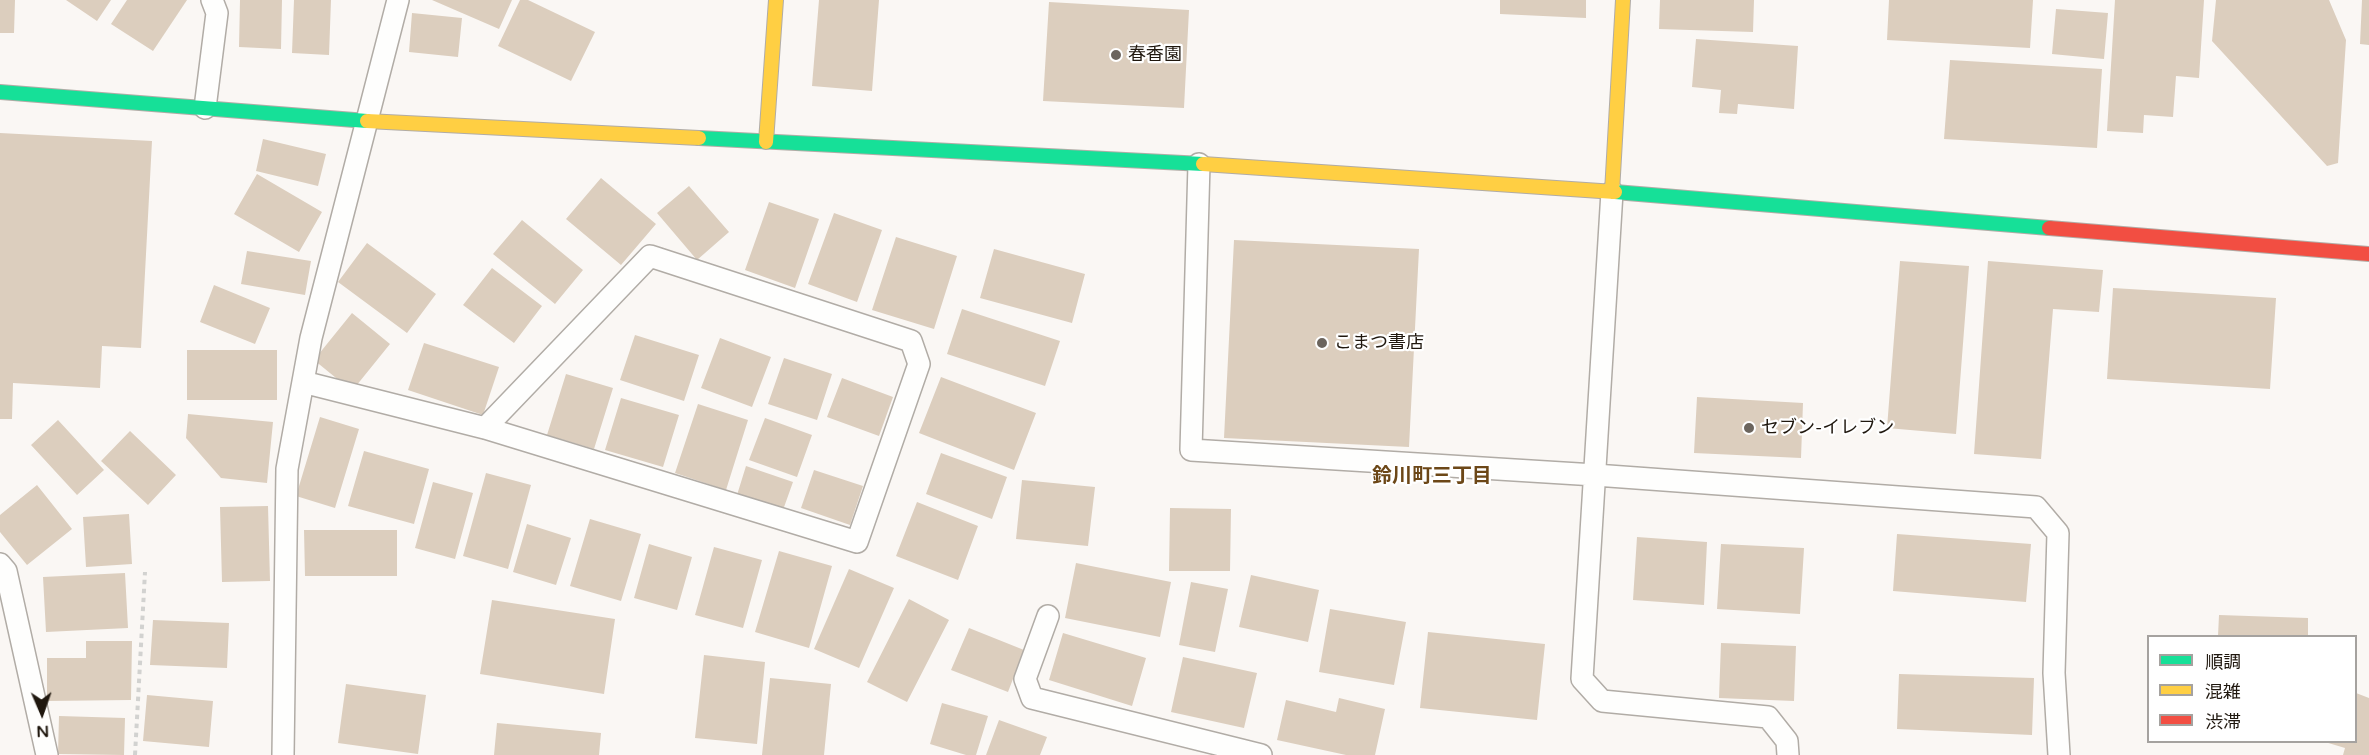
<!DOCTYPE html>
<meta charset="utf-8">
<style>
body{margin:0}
#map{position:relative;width:2369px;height:755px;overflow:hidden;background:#faf7f4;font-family:"Varela Round","Noto Sans JP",sans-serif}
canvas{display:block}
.legend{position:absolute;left:2147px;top:635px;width:210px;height:108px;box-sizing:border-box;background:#fff;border:2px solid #a5a29f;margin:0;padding:8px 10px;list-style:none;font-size:18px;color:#1f170e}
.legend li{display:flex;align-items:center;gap:12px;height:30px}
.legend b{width:30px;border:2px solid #a5a29f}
.north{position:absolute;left:12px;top:683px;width:60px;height:60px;-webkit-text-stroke:4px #fff;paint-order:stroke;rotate:178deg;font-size:16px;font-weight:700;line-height:24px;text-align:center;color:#1f170e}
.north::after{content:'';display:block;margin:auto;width:21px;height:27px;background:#1f170e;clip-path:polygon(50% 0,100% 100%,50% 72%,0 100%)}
</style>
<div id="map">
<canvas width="2369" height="755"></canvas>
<ul class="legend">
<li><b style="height:8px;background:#16e098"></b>順調</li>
<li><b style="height:8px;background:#ffcf43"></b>混雑</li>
<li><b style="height:8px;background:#f24e42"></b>渋滞</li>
</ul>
<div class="north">N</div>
</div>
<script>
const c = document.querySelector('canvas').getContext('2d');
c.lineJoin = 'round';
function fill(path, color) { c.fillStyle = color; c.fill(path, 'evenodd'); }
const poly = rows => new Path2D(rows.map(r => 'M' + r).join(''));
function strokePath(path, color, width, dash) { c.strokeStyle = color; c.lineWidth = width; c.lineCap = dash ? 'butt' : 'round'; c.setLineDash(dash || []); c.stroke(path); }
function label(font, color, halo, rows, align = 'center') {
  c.font = font + ' "Varela Round","Noto Sans JP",sans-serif'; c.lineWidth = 4.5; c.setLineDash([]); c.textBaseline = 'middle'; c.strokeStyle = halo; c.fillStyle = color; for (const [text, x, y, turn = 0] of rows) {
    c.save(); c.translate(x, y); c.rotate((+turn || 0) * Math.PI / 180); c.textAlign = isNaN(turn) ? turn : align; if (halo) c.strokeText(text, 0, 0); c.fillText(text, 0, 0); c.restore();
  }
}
fill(poly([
 [0,0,15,0,14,33,0,33],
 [66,0,111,0,97,21],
 [127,0,187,0,153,51,111,24],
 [240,0,282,0,281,49,239,47],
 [294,0,331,0,329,55,292,53],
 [432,0,512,0,499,29],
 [520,0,528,0,595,32,571,81,498,46],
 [819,0,879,0,872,91,812,86],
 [1500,0,1586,0,1586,18,1500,14],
 [1660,0,1754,0,1753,32,1659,29],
 [1889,0,2033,0,2030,48,1887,40],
 [2115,0,2204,0,2199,78,2176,76,2173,117,2144,115,2143,133,2107,131],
 [2216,0,2329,0,2346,40,2338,163,2327,166,2212,41],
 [2362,0,2369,0,2369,45,2360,44],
 [1049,2,1189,10,1184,108,1043,101],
 [2056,9,2108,13,2104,59,2052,54],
 [412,13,462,18,458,57,409,52],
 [1696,39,1798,46,1794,109,1738,104,1737,114,1719,113,1721,90,1692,87],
 [1950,60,2102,69,2097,148,1944,139],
 [0,133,152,141,141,348,102,346,100,388,13,383,12,419,0,419],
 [263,139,326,154,318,186,256,171],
 [257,174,322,212,299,252,234,214],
 [601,178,656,224,621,265,566,219],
 [689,186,729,232,697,260,657,213],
 [769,202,819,219,795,288,745,270],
 [834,213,882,230,857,302,808,284],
 [522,220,583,270,555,304,493,254],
 [896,237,957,256,934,329,872,310],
 [1234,240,1419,249,1409,447,1224,438],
 [367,243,436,294,407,333,338,282],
 [994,249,1085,274,1072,323,980,298],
 [247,251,311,261,305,295,241,284],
 [1900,261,1969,266,1956,434,1887,428],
 [1988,261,2103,270,2099,312,2053,309,2041,459,1974,454],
 [492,268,542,306,514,343,463,305],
 [214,285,270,308,255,344,200,322],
 [2113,288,2276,298,2270,389,2107,379],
 [962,309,1060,341,1045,386,947,354],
 [352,313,390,344,352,391,314,360],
 [635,335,699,355,684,401,620,380],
 [720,338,771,357,752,407,701,388],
 [424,343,499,367,483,415,408,390],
 [187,350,277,350,277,400,187,400],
 [784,358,832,374,817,420,768,404],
 [566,374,613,388,594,449,547,435],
 [941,377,1036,413,1014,470,919,433],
 [842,378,893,397,879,436,827,417],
 [1697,397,1803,403,1801,458,1694,453],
 [621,398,679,415,663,467,605,450],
 [698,404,748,420,726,490,675,473],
 [188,414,273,422,267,483,221,478,186,438],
 [320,417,359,429,335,508,296,496],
 [765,418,812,435,797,477,749,460],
 [58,420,104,470,77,495,31,445],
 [130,431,176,475,148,505,101,461],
 [364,451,429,469,414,524,348,506],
 [941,453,1007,477,992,519,926,494],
 [746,466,793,482,783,510,737,495],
 [814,470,863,486,850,525,801,508],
 [486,473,531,485,508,569,463,556],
 [1022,480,1095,487,1088,546,1016,539],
 [433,482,473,493,455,559,415,548],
 [37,485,72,529,27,565,0,532,0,515],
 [917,502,978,526,958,580,896,556],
 [268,506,270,581,222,582,220,507],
 [1170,508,1231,509,1230,571,1169,571],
 [129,514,132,564,86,567,83,517],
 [590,519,641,534,621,601,570,586],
 [527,524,571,538,556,585,513,572],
 [304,530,397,530,397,576,305,576],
 [1897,534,2031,544,2026,602,1893,591],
 [1637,537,1707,542,1704,605,1633,600],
 [649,544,692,557,677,610,634,598],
 [1721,544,1804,548,1800,614,1717,609],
 [714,547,762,560,743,628,695,615],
 [779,551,832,566,809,648,755,632],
 [1076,563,1171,582,1160,637,1065,618],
 [849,569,894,588,859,668,814,649],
 [125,573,128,628,46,632,43,577],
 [1251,575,1319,590,1308,642,1239,627],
 [1191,582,1228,589,1215,652,1179,645],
 [909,599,949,620,907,702,867,682],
 [492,600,615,619,604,694,480,674],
 [1330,609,1406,622,1394,685,1319,672],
 [2219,615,2308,618,2308,636,2218,636],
 [153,620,229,623,227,668,150,665],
 [969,628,1024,650,1008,692,951,670],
 [1428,632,1545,644,1537,720,1420,708],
 [1063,633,1146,658,1132,706,1049,680],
 [86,641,132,641,131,700,47,701,47,658,86,658],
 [1721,643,1796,646,1794,701,1719,698],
 [704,655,765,662,757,744,695,738],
 [1183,657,1257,673,1244,728,1171,712],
 [1899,674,2034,678,2032,735,1897,729],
 [770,678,831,684,824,755,762,755],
 [346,684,426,695,418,754,338,743],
 [2356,693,2369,698,2369,755,2343,755,2345,748,2325,742,2356,742],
 [147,695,213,701,209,747,143,741],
 [1339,698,1385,709,1375,755,1346,755,1277,740,1286,700,1336,712],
 [942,703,988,716,976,755,966,755,930,744],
 [59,716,125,718,124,755,58,754],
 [999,720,1047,737,1040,755,986,755],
 [497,723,601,733,599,755,494,755]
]), '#dccebe');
const lane = poly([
 [205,108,217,13,212,0],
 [1199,164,1191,450,1595,475,2036,507,2058,533,2054,673,2059,755],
 [1612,192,1582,679,1602,701,1768,717,1787,741,1788,755],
 [303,382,485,428,857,542,919,364,911,341,650,256,485,428],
 [0,564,6,571,47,755],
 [1048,616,1025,679,1032,698,1261,755],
 [283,755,287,469,311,338,398,0]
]);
const fast = poly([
 [0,92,367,121],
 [699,138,1203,164],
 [1615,192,2049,228]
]);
const slow = poly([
 [367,121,699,138],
 [766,142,776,0],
 [1203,164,1615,192],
 [1612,192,1623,0]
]);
const jam = poly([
 [2049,228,2369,254]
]);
strokePath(lane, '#b1aca6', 24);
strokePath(fast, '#b1aca6', 16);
strokePath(slow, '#b1aca6', 16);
strokePath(jam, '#b1aca6', 16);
strokePath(poly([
 [135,755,145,572]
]), '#d2d2d0', 4, [4.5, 4.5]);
strokePath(lane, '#fefefd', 21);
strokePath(fast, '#16e098', 14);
strokePath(slow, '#ffcf43', 14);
strokePath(jam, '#f24e42', 14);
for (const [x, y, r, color] of [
 [1116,55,6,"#6c655e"],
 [1322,343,6,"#6c655e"],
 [1749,428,6,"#6c655e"]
]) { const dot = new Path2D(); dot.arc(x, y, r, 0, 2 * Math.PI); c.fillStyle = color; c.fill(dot); strokePath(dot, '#fff', 2); }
label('18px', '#1f170e', '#fff', [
 ["春香園",1128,55],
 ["こまつ書店",1334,343],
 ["セブン-イレブン",1761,428]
], 'left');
label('bold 20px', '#6c4717', '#fff', [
 ["鈴川町三丁目",1432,477]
]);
</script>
